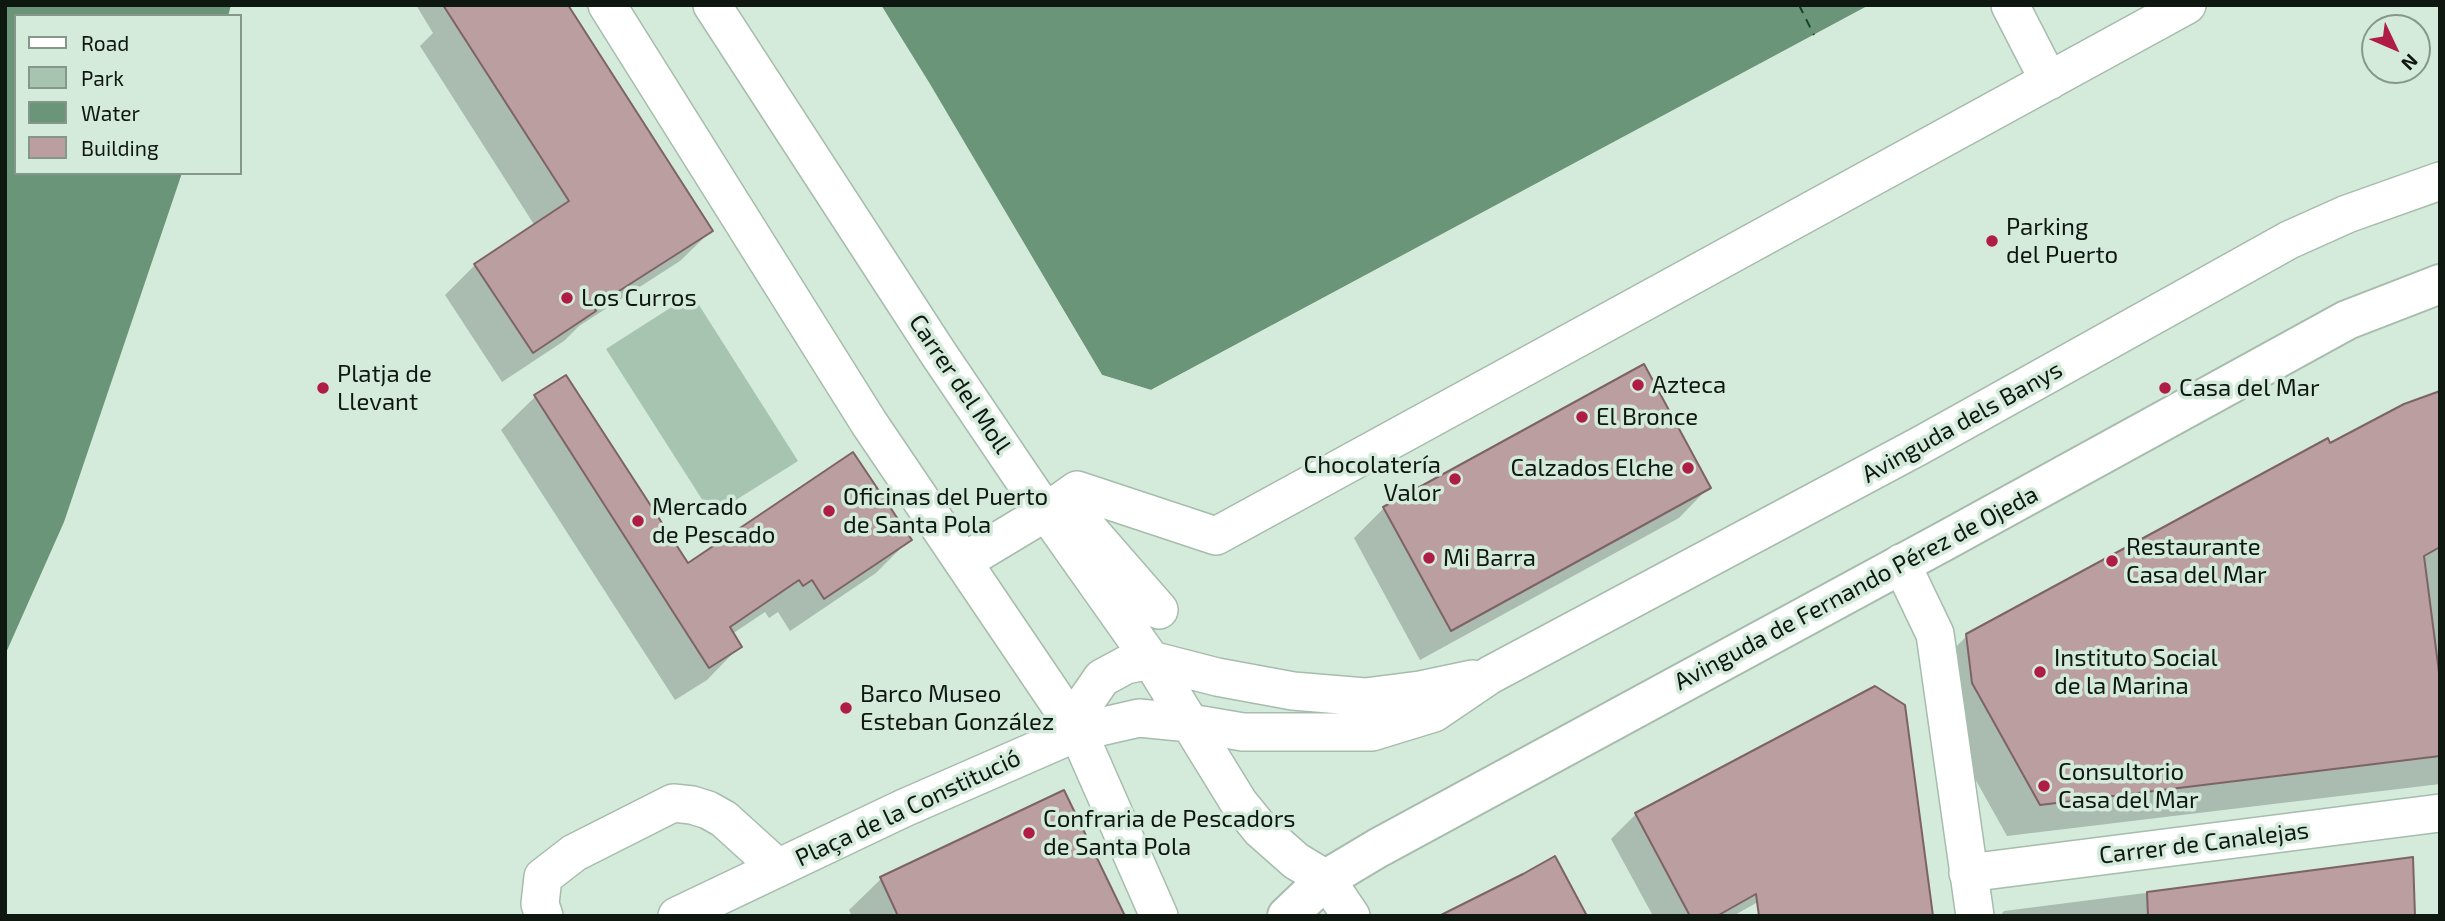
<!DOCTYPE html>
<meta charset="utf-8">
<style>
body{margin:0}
#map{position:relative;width:2445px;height:921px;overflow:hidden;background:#d4ebdb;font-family:"Exo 2",sans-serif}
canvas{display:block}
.frame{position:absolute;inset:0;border:7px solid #0f1711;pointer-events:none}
.legend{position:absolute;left:14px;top:14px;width:228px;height:161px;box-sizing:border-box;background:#d4ebdb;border:2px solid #85968a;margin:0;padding:9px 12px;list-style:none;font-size:21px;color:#0f1711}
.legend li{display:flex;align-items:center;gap:14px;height:35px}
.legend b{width:35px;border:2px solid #85968a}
.north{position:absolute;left:2361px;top:14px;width:70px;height:70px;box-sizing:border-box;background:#d4ebdb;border:2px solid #85968a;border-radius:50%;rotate:134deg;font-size:19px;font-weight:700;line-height:28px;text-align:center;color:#0f1711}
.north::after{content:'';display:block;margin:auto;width:24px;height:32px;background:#af1c45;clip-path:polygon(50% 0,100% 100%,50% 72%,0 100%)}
</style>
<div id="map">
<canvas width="2445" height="921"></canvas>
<div class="frame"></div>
<ul class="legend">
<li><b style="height:9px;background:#fff"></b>Road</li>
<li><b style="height:19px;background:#a7c4b0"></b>Park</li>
<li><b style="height:19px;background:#6b9578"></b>Water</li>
<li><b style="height:19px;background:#ba9ea0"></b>Building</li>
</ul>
<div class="north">N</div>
</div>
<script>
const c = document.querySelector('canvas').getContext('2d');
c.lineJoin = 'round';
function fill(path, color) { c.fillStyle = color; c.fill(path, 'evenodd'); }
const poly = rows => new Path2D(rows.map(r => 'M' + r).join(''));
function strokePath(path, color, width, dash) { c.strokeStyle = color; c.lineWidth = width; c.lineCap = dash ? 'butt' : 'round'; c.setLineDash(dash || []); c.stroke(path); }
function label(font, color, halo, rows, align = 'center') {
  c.font = font + ' "Exo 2",sans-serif'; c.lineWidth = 7; c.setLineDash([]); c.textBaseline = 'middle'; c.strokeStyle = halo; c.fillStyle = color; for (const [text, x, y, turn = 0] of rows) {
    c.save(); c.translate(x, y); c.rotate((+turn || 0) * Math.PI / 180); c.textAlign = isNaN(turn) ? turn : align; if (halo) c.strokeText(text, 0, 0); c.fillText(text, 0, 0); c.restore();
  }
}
fill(poly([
 [692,294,798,461,712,515,606,349]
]), '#a7c4b0');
fill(poly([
 [5,5,231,5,228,16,16,16,16,173,182,173,64,522,5,655],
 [881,5,1869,5,1151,390,1102,375]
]), '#6b9578');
fill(poly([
 [878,5,881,5,930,84,1102,375,1151,390,1873,5,1871,8,1151,393,1099,377]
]), '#d4ebdb');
fill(poly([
 [416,5,566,5,711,231,680,261,579,326,564,341,502,382,445,295,475,265,535,226,420,46,433,33],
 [566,377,688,565,909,540,876,573,790,631,778,612,769,618,765,612,732,634,740,646,707,680,675,700,501,430,535,397],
 [2440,393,2440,784,2007,836,1940,716,1934,668,1967,636,2329,445],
 [1709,487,1679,518,1420,660,1354,538,1384,508],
 [1063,792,1123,916,852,916,849,910,881,879],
 [1636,814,1781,889,1733,916,1653,916,1611,839],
 [2412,859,2413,916,2000,916,2004,911]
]), '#0003');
strokePath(poly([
 [1799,5,1814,35]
]), '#134729', 2, [9, 7]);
const building = poly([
 [443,5,568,5,713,231,594,307,596,311,533,353,474,264,569,201,443,5],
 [1644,364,1711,488,1451,631,1383,507,1644,364],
 [566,375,688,563,853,452,912,540,824,599,812,580,803,586,799,580,730,627,742,647,709,668,534,395,566,375],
 [2440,391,2440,547,2424,556,2440,680,2440,756,2040,805,1972,683,1966,634,2328,438,2330,443,2404,404,2440,391],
 [1875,686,1905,705,1933,916,1759,916,1756,894,1717,916,1690,916,1635,813,1875,686],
 [1064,790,1125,916,898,916,880,877,1064,790],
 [1555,856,1587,916,1439,916,1523,874,1555,856],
 [2413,857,2415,916,2148,916,2147,892,2413,857]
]);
fill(building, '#ba9ea0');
strokePath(building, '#7d6366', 2);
const street = poly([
 [607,5,869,423,1078,732,1159,916],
 [712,5,938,353,1032,492,1151,660,1239,803,1261,830,1296,861,1326,879,1351,916],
 [2010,5,2049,81],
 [1064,501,1159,610],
 [963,562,1046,512,1077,490,1216,536,2187,5],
 [1901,563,1935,634,1975,916],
 [1078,732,1086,701,1102,678,1126,665,1151,660,1217,677,1293,691,1365,697,1420,690,1472,679],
 [1968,873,2440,813],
 [544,916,540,904,543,877,574,853,673,803,692,805,708,810,724,819,778,868],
 [677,916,904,808,1078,732,1139,718,1190,723,1243,732,1372,732,1434,713,1490,675,1921,445,2289,240,2347,214,2440,181]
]);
const secondary = poly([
 [1287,916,1326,879,1378,848,1948,539,2347,320,2440,284]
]);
strokePath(street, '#a6bcac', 40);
strokePath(secondary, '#a6bcac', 42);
strokePath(street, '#fff', 37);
strokePath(secondary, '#fff', 38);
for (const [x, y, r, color] of [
 [1992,241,7,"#af1c45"],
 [567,298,7,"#af1c45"],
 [1638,385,7,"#af1c45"],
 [323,388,7,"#af1c45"],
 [2165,388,7,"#af1c45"],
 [1582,417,7,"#af1c45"],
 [1688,468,7,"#af1c45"],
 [1455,479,7,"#af1c45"],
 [829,511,7,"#af1c45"],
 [638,521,7,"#af1c45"],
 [1429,558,7,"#af1c45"],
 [2112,561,7,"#af1c45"],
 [2040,672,7,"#af1c45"],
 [846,708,7,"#af1c45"],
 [2044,786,7,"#af1c45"],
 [1029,833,7,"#af1c45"]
]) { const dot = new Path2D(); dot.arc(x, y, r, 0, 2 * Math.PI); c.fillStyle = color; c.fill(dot); strokePath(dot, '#d4ebdb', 2.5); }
label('24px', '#0f1711', '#d4ebdb', [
 ["Parking",2006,227],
 ["del Puerto",2006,255],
 ["Los Curros",581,298],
 ["Platja de",337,374],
 ["Llevant",337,402],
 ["Azteca",1652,385],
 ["Casa del Mar",2179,388],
 ["El Bronce",1596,417],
 ["Chocolatería",1441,465,"right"],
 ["Valor",1441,493,"right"],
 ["Calzados Elche",1674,468,"right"],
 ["Oficinas del Puerto",843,497],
 ["de Santa Pola",843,525],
 ["Mercado",652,507],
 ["de Pescado",652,535],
 ["Restaurante",2126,547],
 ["Casa del Mar",2126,575],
 ["Mi Barra",1443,558],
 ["Instituto Social",2054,658],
 ["de la Marina",2054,686],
 ["Barco Museo",860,694],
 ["Esteban González",860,722],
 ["Consultorio",2058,772],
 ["Casa del Mar",2058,800],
 ["Confraria de Pescadors",1043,819],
 ["de Santa Pola",1043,847]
], 'left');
label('24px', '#0f1711', '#d4ebdb', [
 ["Carrer del Moll",960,384,56],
 ["Avinguda dels Banys",1962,422,-29],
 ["Avinguda de Fernando Pérez de Ojeda",1856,588,-28],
 ["Plaça de la Constitució",908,808,-25],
 ["Carrer de Canalejas",2204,843,-7]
]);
</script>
